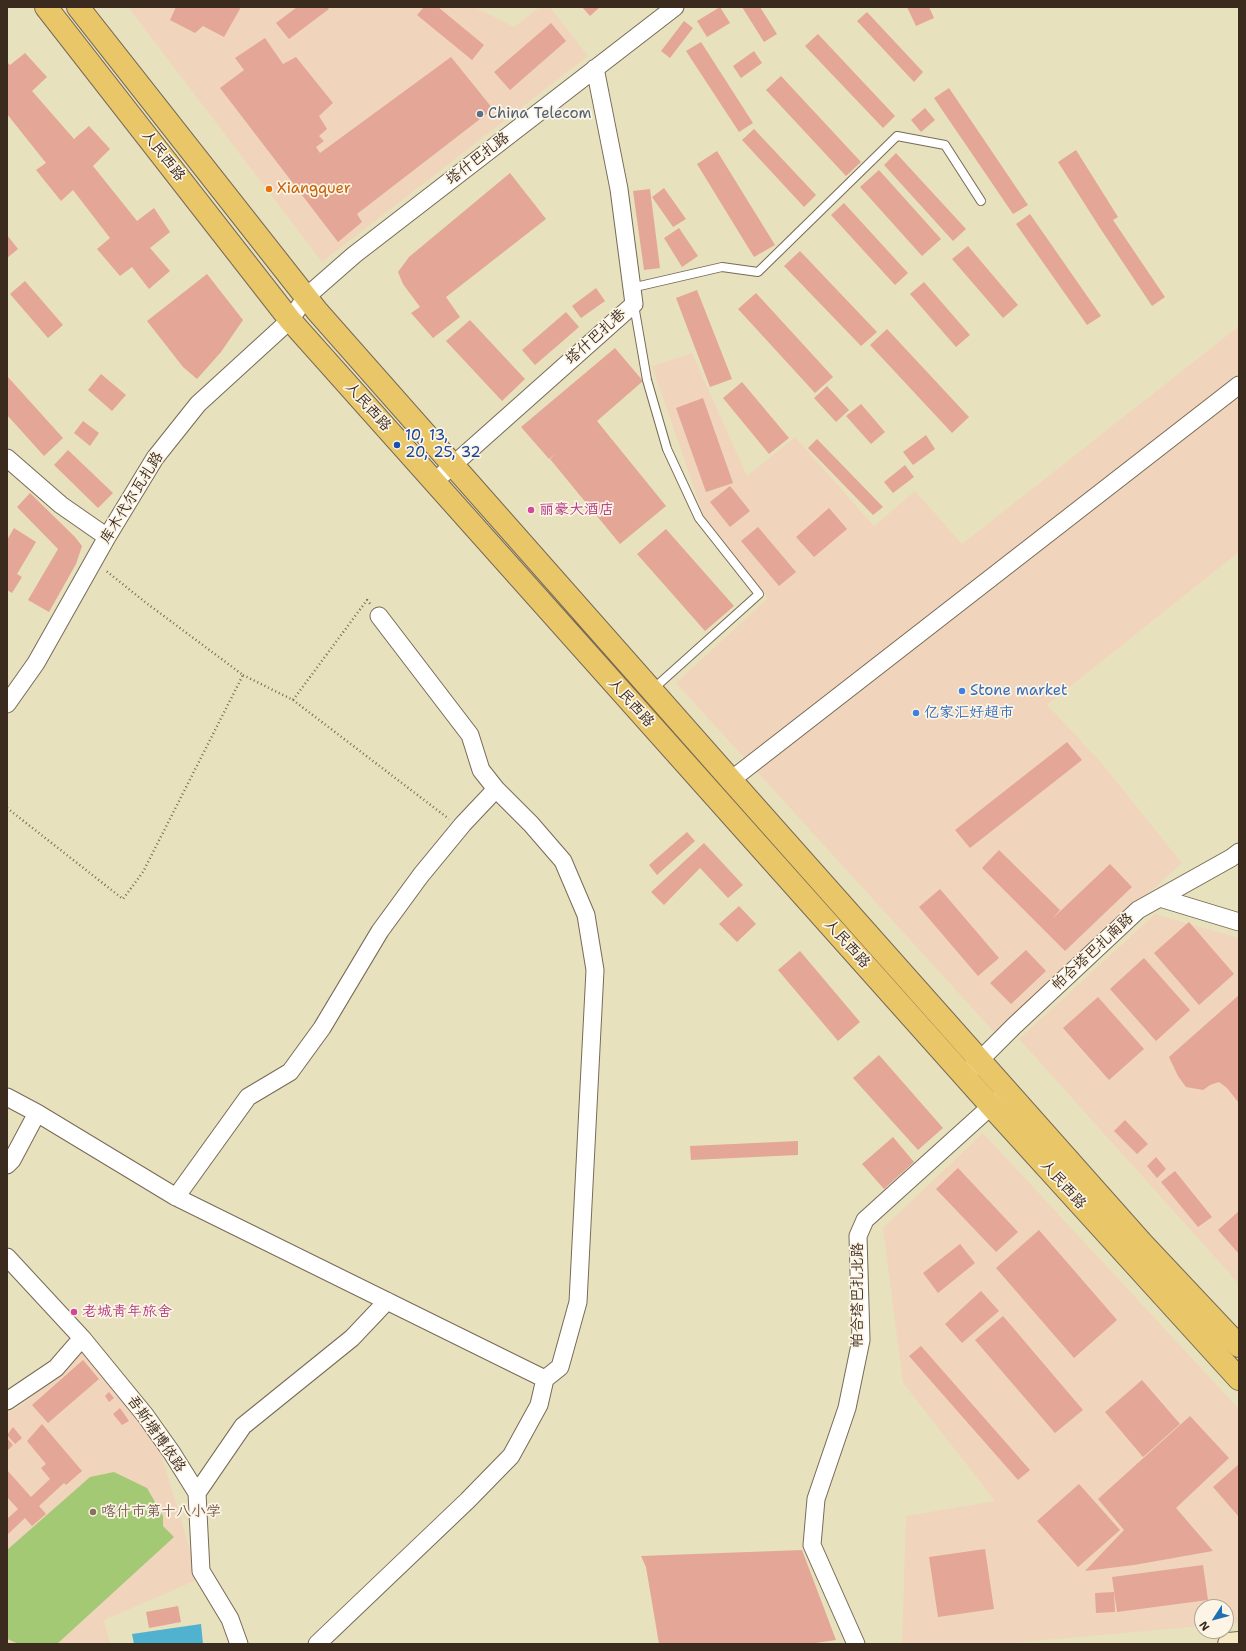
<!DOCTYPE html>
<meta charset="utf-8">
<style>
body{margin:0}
#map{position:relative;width:1246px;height:1651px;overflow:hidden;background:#e8e1be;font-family:"Shantell Sans",sans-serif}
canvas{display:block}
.frame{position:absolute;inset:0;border:8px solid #3b2a1e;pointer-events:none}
.north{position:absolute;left:1194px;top:1599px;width:40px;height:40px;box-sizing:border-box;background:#fcf5e5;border:1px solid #afa495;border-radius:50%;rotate:234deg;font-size:11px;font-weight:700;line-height:16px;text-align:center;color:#3b2a1e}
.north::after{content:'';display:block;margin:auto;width:14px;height:18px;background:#1f6fb2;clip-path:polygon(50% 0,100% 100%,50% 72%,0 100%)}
</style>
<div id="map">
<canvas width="1246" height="1651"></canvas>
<div class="frame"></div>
<div class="north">N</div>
</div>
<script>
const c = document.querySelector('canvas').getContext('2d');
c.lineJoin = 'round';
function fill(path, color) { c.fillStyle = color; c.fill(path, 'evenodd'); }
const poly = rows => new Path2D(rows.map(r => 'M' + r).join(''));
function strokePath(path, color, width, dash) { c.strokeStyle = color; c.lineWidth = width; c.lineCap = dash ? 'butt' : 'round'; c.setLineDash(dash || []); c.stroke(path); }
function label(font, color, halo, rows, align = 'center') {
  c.font = font + ' "Shantell Sans","LXGW WenKai TC",sans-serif'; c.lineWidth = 3.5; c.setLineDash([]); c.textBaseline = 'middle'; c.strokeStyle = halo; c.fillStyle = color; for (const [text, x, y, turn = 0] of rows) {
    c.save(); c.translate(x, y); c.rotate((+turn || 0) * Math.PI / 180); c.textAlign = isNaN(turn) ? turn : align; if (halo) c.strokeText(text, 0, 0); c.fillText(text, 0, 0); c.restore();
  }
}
fill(poly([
 [128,7,475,7,514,27,540,7,550,7,588,56,322,262],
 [1239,326,1239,552,1047,705,1099,760,1182,863,995,1033,676,683,768,598,704,517,652,366,692,353,747,476,795,437,874,526,915,491,962,544],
 [1155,914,1239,938,1239,1284,1019,1039],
 [983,1133,1239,1409,1239,1623,1226,1624,1226,1607,1202,1607,1202,1626,1001,1644,902,1644,906,1516,995,1501,903,1383,883,1228],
 [84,1351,158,1444,199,1579,104,1620,110,1644,7,1644,7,1413,22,1405]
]), '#f0d5bc');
fill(poly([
 [114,1472,147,1488,163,1516,163,1526,174,1537,57,1644,19,1644,7,1639,7,1550,90,1477]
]), '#a3c974');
fill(poly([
 [201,1624,203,1644,134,1644,132,1634]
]), '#50b2cf');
fill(poly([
 [176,7,241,7,224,37,203,26,195,33,170,20],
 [297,7,327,7,329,9,289,39,276,23],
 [424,7,438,7,484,45,472,60,417,15],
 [582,7,600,7,590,16],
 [720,7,730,23,707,37,697,21],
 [742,7,760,7,777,34,764,42],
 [907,7,929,7,934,18,916,26],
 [867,12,923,72,914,82,857,21],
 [684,21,693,28,670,58,661,51],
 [551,23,566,41,510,90,494,72],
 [818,34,895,116,883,128,805,46],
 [265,38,283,64,296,57,333,103,319,116,327,129,319,136,324,141,316,147,320,153,451,57,493,109,357,214,362,222,338,242,220,88,244,70,235,58],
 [701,42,753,123,739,132,686,51],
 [754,51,762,63,741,78,733,66],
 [25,53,47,77,32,91,74,139,89,126,110,149,93,166,137,221,154,208,170,232,150,248,170,271,149,289,132,267,120,276,97,249,110,238,73,190,61,201,36,170,46,163,7,114,7,62,10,65],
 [781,76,861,162,846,176,766,90],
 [949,88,1028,205,1013,214,934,98],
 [925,108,935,120,921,132,911,120],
 [754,129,816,195,804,207,742,140],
 [1076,150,1118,217,1113,220,1165,297,1152,306,1100,228,1058,162],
 [717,151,775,245,754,257,697,164],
 [896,153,966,229,953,241,884,165],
 [879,170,941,239,922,256,860,187],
 [510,173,546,219,446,297,460,317,433,338,411,313,420,307,403,284,398,272,409,257],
 [664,188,686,219,673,227,652,197],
 [650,189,660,268,644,270,633,191],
 [844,203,908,273,895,285,831,215],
 [1030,214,1101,316,1087,325,1016,224],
 [679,228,698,256,682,267,664,238],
 [7,235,18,249,7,258],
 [968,246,1018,305,1003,318,952,259],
 [800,251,877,332,861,346,784,266],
 [207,274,243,320,221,352,197,379,183,367,147,321],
 [25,281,63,325,48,338,10,294],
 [924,282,970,335,956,347,910,294],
 [596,288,605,301,581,318,572,306],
 [697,290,732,379,710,387,676,298],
 [756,293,833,377,815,393,738,309],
 [566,312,579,327,535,365,522,350],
 [470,320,525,379,502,401,446,341],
 [887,329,969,417,952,433,870,345],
 [615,348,643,381,597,421,666,506,620,544,550,459,556,453,549,459,521,427],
 [101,374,126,395,112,411,88,390],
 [7,376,63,438,44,456,7,415],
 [742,382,789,438,769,454,723,398],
 [827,386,849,410,836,422,814,398],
 [703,398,733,483,706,492,676,408],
 [861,404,885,432,871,444,846,416],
 [83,421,99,433,90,446,74,433],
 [926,435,935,449,913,465,903,452],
 [817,439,883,507,873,515,808,448],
 [68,450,113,493,98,508,54,465],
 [905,465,914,477,893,493,884,482],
 [730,486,750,511,730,527,710,502],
 [30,493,75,537,82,546,76,564,49,612,28,600,58,549,17,507],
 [829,508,847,529,814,557,796,537],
 [758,527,796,572,779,586,741,541],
 [14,528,36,542,17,574,22,577,12,593,7,590,7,540],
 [666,529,734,606,705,631,637,554],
 [1067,742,1082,760,970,848,955,830],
 [687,832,695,841,657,875,649,865],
 [704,843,743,885,728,898,700,868,664,905,651,892],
 [999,850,1060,910,1052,919,1110,864,1132,887,1065,951,982,868],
 [940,889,999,958,978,976,919,907],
 [739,906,756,924,737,942,719,924],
 [1189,922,1234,974,1199,1005,1154,953],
 [1026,950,1046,971,1011,1004,990,983],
 [800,951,860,1022,838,1041,778,970],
 [1144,958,1190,1010,1156,1041,1110,989],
 [1239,995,1239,1103,1227,1088,1219,1082,1210,1085,1203,1090,1186,1087,1178,1076,1169,1057],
 [1098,997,1144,1049,1109,1080,1063,1028],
 [879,1055,943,1128,918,1150,853,1078],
 [1125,1120,1148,1144,1137,1154,1114,1131],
 [893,1137,914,1162,884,1189,862,1164],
 [798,1141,798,1155,691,1160,690,1146],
 [1156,1157,1166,1169,1157,1178,1147,1166],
 [958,1168,1018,1232,996,1252,936,1189],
 [1175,1171,1212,1217,1198,1227,1161,1182],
 [1239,1211,1239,1254,1218,1230],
 [1039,1230,1117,1320,1074,1358,996,1268],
 [960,1244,975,1263,938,1293,923,1273],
 [981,1291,999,1311,962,1343,945,1324],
 [1003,1316,1083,1410,1055,1433,975,1340],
 [921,1346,1030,1470,1018,1480,909,1356],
 [83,1360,99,1379,48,1423,32,1405],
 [1142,1380,1180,1424,1143,1457,1105,1412],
 [109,1392,114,1398,109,1402,105,1396],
 [120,1408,129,1421,122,1425,113,1414],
 [1190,1416,1229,1458,1176,1508,1213,1551,1134,1565,1085,1571,1124,1530,1098,1499],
 [42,1424,82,1471,66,1485,64,1483,39,1506,46,1514,32,1526,25,1518,7,1535,7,1519,18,1509,7,1497,7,1470,31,1497,50,1479,41,1468,46,1464,27,1441],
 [13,1427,22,1438,15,1444,7,1435],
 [7,1438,13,1445,7,1451],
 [1239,1464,1239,1517,1213,1487],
 [1079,1484,1120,1530,1078,1567,1037,1521],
 [985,1549,994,1609,938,1617,929,1557],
 [802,1550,836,1640,809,1644,659,1644,646,1567,641,1556],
 [1203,1565,1208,1600,1117,1612,1112,1577],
 [1114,1592,1115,1612,1096,1613,1095,1593],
 [178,1606,181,1622,149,1628,146,1612]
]), '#e4a696');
const lane = poly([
 [631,288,722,267,758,272,897,136,945,145,981,201],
 [634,305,647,380,667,449,699,518,759,594,652,690]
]);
const street = poly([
 [7,458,61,505,107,537],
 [434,482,634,304,619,189,595,68],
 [7,704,36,663,107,537,155,458,198,404,290,320,306,297,354,255,675,7],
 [731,780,1239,385],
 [1160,898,1239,922],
 [971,1069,1014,1026,1138,910,1231,858,1239,852],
 [7,1097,37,1113,176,1197,545,1379],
 [7,1165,12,1160,37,1113],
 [176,1197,248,1097,290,1072,322,1028,380,931,421,875,463,824,496,789],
 [7,1257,82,1338,145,1415,172,1453,197,1493,201,1571,230,1619,239,1644],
 [7,1401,56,1368,82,1338],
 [197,1493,243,1426,352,1338,387,1301],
 [317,1644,468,1500,511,1456,539,1405,545,1379,560,1367,578,1302,595,970,586,915,563,861,531,824,496,789,481,770,470,735,379,616],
 [856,1644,812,1545,816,1499,847,1408,861,1340,858,1236,865,1220,1000,1098]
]);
const secondary = poly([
 [1229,1644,1239,1643]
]);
const primary = poly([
 [46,7,290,320,991,1106,1239,1379],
 [78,7,317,311,731,780,1008,1092,1142,1243,1239,1346]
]);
strokePath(lane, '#786a56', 10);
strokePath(street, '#786a56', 19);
strokePath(secondary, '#786a56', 24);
strokePath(primary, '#786a56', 24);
strokePath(poly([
 [243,675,293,700,367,600,371,605],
 [293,700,449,819],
 [7,808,123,899,143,872,243,675,145,602,105,570]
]), '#786a56', 2.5, [1, 3]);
strokePath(lane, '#fff', 8);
strokePath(street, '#fff', 17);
strokePath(secondary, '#f6e9c3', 22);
strokePath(primary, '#e9c769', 22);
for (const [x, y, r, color] of [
 [480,114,4,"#5c6f8a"],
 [269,189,4,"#e8710a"],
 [397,445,4,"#1a4fb4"],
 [531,510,4,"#d1479c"],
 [962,691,4,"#3f7fe0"],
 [916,713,4,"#3f7fe0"],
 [74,1312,4,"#d1479c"],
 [93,1512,4,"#8d6e63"]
]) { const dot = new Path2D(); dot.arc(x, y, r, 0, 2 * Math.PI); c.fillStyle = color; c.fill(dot); strokePath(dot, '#fcf5e5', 1.5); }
label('15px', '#4e5e75', '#fcf5e5', [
 ["China Telecom",488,114]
], 'left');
label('15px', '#3b2a1e', '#fcf5e5', [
 ["人民西路",163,156,52],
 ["塔什巴扎路",478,159,-38],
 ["塔什巴扎巷",596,337,-42],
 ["人民西路",368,407,48],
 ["库木代尔瓦扎路",132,498,-58],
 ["人民西路",631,703,48],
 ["人民西路",847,944,48],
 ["帕合塔巴扎南路",1093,952,-43],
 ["人民西路",1063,1185,48],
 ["帕合塔巴扎北路",858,1295,-90],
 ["吾斯塘博依路",156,1434,55]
]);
label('15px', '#c56008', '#fcf5e5', [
 ["Xiangquer",277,189]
], 'left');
label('15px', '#164399', '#fcf5e5', [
 ["10, 13,",405,436],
 ["20, 25, 32",405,453]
], 'left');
label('15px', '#b23c85', '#fcf5e5', [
 ["丽豪大酒店",539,510],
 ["老城青年旅舍",82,1312]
], 'left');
label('15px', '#366cbe', '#fcf5e5', [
 ["Stone market",970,691],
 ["亿家汇好超市",924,713]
], 'left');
label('15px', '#785e54', '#fcf5e5', [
 ["喀什市第十八小学",101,1512]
], 'left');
</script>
